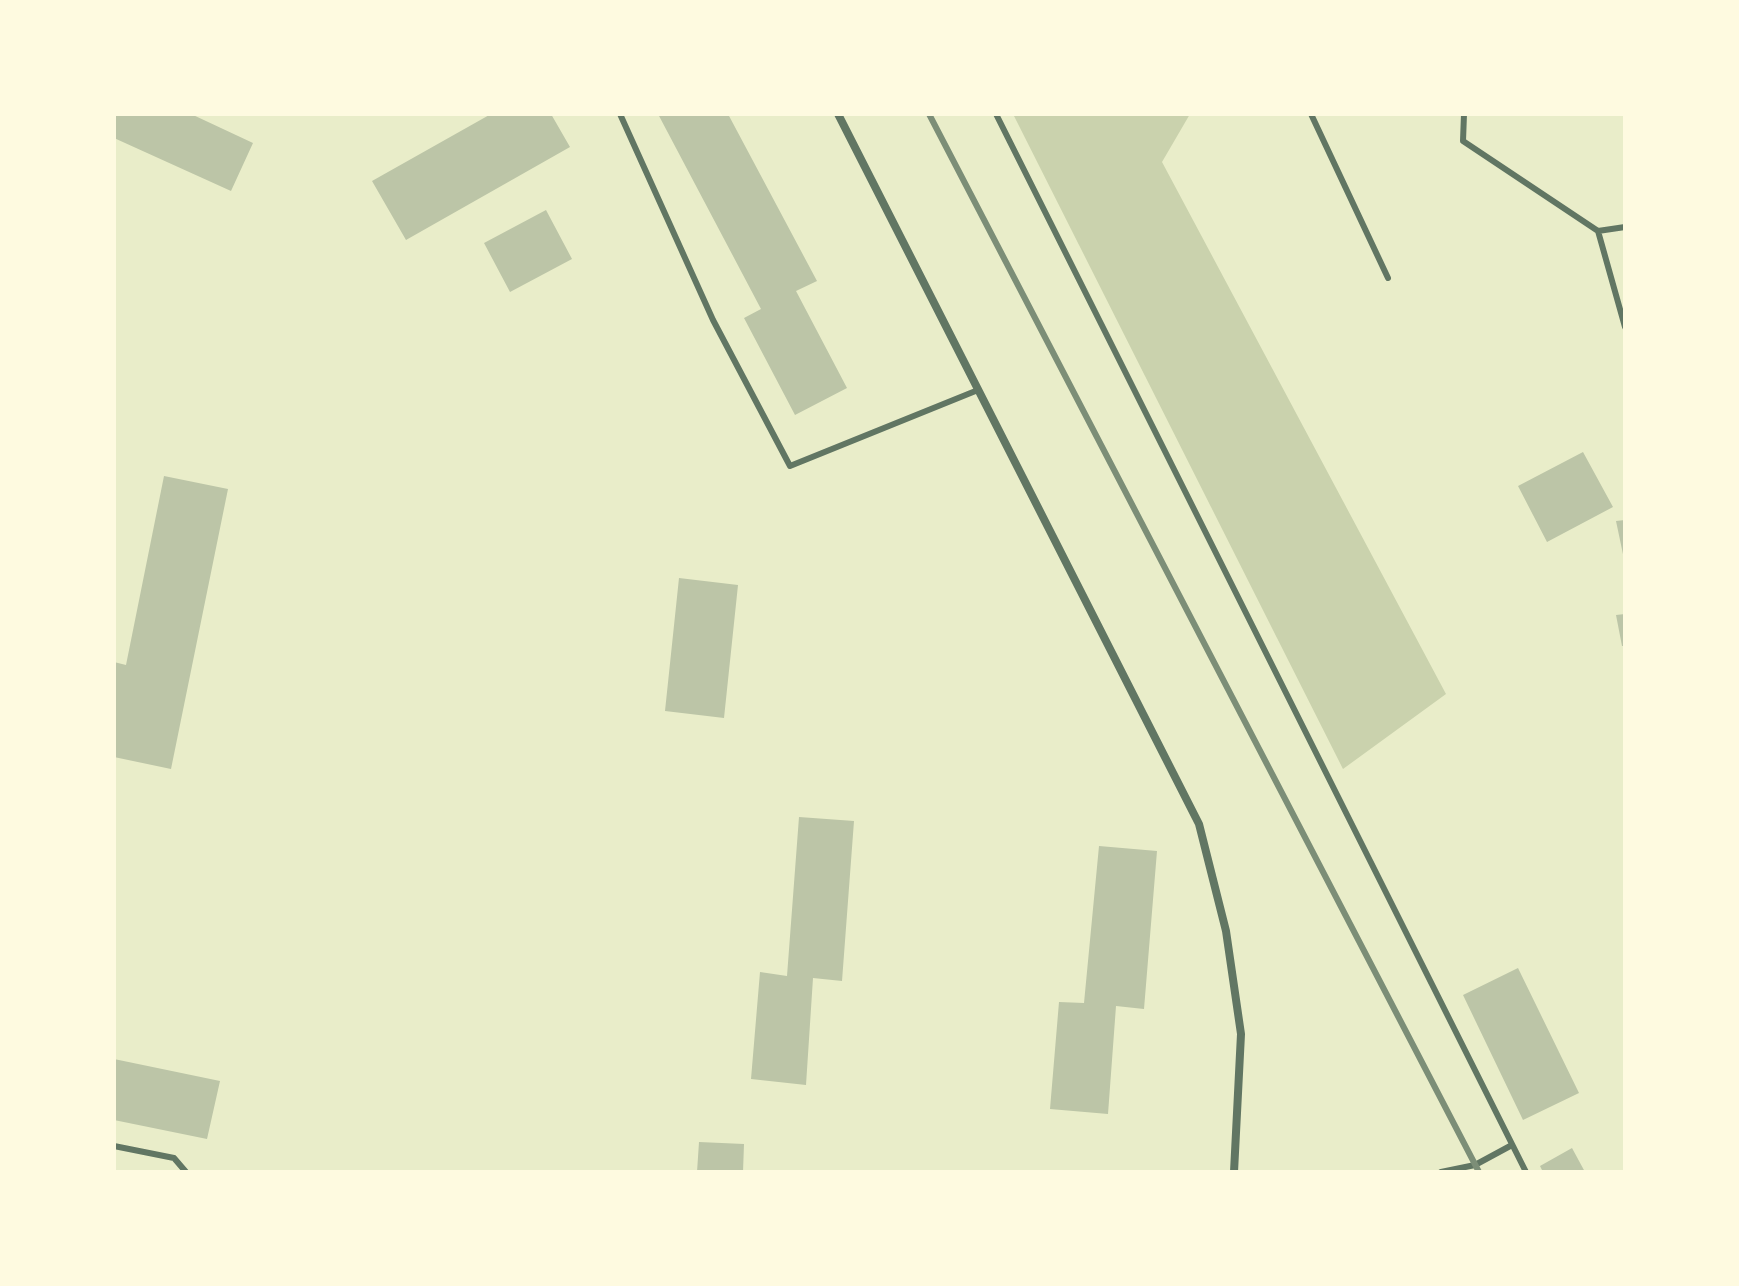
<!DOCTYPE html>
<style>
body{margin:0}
#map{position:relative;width:1739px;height:1286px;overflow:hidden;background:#e9edc9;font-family:"PT Sans",sans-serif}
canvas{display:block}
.frame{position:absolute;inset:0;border:116px solid #fefae0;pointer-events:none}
</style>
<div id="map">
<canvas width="1739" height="1286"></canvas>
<div class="frame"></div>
</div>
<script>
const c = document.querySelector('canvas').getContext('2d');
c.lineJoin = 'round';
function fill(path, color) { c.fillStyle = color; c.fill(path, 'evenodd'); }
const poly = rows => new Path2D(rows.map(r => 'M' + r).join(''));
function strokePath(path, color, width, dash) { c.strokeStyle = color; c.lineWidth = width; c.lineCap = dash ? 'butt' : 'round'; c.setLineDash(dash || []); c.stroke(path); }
fill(poly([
 [1013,114,1190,114,1162,162,1446,694,1343,769]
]), '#cad2ad');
fill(poly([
 [114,114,191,114,253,143,231,191,114,138],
 [491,114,551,114,570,147,406,240,372,181],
 [658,114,728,114,817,281,796,291,847,388,795,415,744,318,761,309],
 [546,210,572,259,510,292,484,243],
 [1583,452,1613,507,1547,542,1518,486],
 [164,476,228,489,171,769,114,757,114,662,126,665],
 [1625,520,1625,559,1624,559,1616,521],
 [679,578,738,585,724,718,665,711],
 [1625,614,1625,646,1622,646,1616,615],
 [799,817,854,821,842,981,813,978,806,1085,751,1079,760,972,787,976],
 [1099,846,1157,851,1144,1009,1116,1006,1108,1114,1050,1109,1059,1002,1084,1003],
 [1518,968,1579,1093,1523,1120,1463,995],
 [114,1059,220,1081,207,1139,114,1120],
 [699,1142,744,1144,743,1172,697,1172],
 [1572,1148,1585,1172,1543,1172,1540,1166]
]), '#bcc5a7');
strokePath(poly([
 [620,114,713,320,790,466,978,390],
 [996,114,1526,1172],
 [1311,114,1388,278],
 [1464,114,1463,141,1598,231,1625,327],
 [1598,231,1625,227],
 [114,1146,174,1158,186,1172],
 [1441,1172,1475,1165,1512,1145]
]), '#617663', 6);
strokePath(poly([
 [838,114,1199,824,1226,931,1241,1034,1234,1172]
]), '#617663', 8);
strokePath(poly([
 [929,114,1479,1172]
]), '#7c8e77', 6);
</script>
